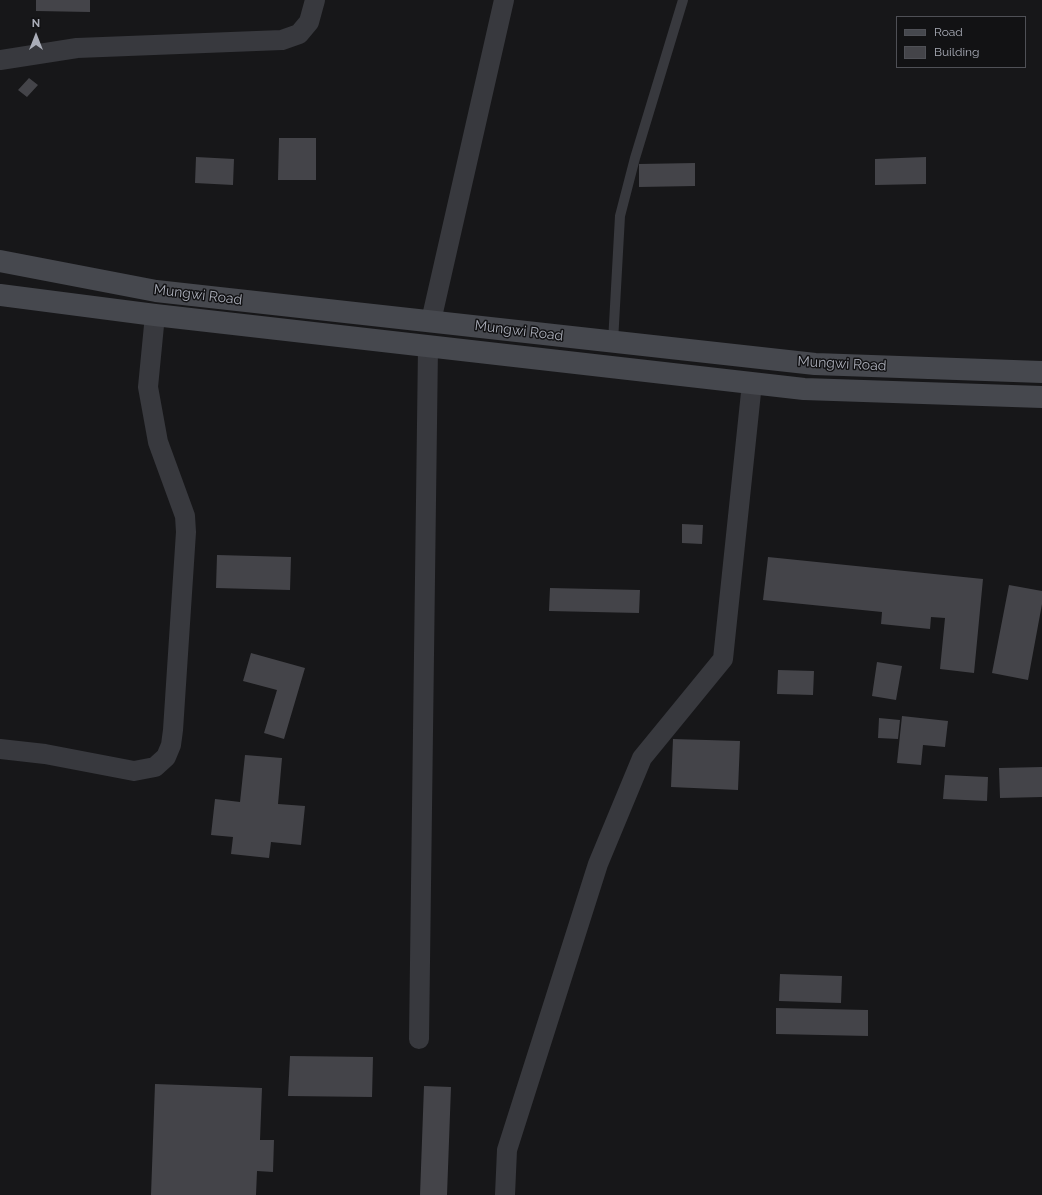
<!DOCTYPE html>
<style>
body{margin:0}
#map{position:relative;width:1042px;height:1195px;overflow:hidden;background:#171719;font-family:Raleway,sans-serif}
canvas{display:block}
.legend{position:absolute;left:896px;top:16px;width:130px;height:52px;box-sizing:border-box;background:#121214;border:1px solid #4f5056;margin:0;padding:5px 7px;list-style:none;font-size:12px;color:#aaadb8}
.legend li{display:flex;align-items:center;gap:8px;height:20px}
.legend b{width:20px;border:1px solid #4f5056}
.north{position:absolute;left:16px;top:16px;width:40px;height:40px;-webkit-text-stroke:3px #121214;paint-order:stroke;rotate:0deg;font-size:11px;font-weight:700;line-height:16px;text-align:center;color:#aaadb8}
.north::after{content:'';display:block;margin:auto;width:14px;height:18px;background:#aaadb8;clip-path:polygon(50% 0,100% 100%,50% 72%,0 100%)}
</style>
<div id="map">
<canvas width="1042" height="1195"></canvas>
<ul class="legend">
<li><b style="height:5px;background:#46484e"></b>Road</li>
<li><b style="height:11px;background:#444449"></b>Building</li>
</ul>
<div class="north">N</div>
</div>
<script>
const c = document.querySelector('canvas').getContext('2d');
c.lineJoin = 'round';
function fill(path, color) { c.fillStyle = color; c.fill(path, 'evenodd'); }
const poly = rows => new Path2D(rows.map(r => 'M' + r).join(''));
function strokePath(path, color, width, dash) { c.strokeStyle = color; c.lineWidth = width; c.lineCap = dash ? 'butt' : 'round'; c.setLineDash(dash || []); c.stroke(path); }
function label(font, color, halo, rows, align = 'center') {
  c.font = font + ' Raleway,sans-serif'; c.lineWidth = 3; c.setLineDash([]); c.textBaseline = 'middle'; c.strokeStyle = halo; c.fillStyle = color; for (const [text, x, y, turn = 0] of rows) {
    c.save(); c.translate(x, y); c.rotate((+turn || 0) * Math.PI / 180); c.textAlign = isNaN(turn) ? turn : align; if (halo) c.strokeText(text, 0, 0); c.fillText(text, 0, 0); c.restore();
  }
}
fill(poly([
 [36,0,90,0,90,12,36,11],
 [29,78,38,85,27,97,18,90],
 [279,138,316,138,316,180,278,180],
 [196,157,234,159,233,185,195,183],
 [926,157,926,184,875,185,875,159],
 [695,163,695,186,639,187,639,164],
 [682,524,703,525,702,544,682,543],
 [217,555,291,557,290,590,216,588],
 [768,557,983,579,974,673,940,669,945,618,931,617,930,629,881,624,882,612,763,600],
 [1009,585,1042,591,1042,604,1028,680,992,673],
 [550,588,640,590,639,613,549,611],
 [251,653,305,668,284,739,264,733,277,690,243,681],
 [877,662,902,666,896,700,872,696],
 [778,670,814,671,813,695,777,694],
 [902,716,948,721,945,747,923,745,921,765,897,763],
 [879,718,900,720,898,739,878,738],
 [673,739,740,741,738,790,671,787],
 [245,755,282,758,278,804,305,806,301,845,271,842,269,858,231,854,233,837,211,835,215,799,240,802],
 [1042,767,1042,797,1000,798,999,768],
 [945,775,988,777,987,801,943,799],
 [780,974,842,976,841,1003,779,1001],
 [776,1008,868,1010,868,1036,776,1034],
 [290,1056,373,1057,372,1097,288,1096],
 [155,1084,262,1088,260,1140,274,1140,273,1172,257,1171,256,1195,151,1195],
 [424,1086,451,1087,447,1195,420,1195]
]), '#444449');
strokePath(poly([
 [613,342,620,216,635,158,683,0]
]), '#38393e', 10);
strokePath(poly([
 [0,60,77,48,282,40,299,34,309,22,315,0],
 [431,321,504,0],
 [0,749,45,754,134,771,155,767,166,757,171,745,173,730,186,532,185,516,158,442,148,387,155,315],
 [419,1039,428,347],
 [505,1195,507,1150,598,864,642,758,723,659,752,383]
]), '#38393e', 20);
strokePath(poly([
 [0,261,156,291,815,364,1042,372],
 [0,295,155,315,804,389,1042,397]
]), '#46484e', 22);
label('14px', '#aaadb8', '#121214', [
 ["Mungwi Road",198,295,7],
 ["Mungwi Road",519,331,7],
 ["Mungwi Road",842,364,3]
]);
</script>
